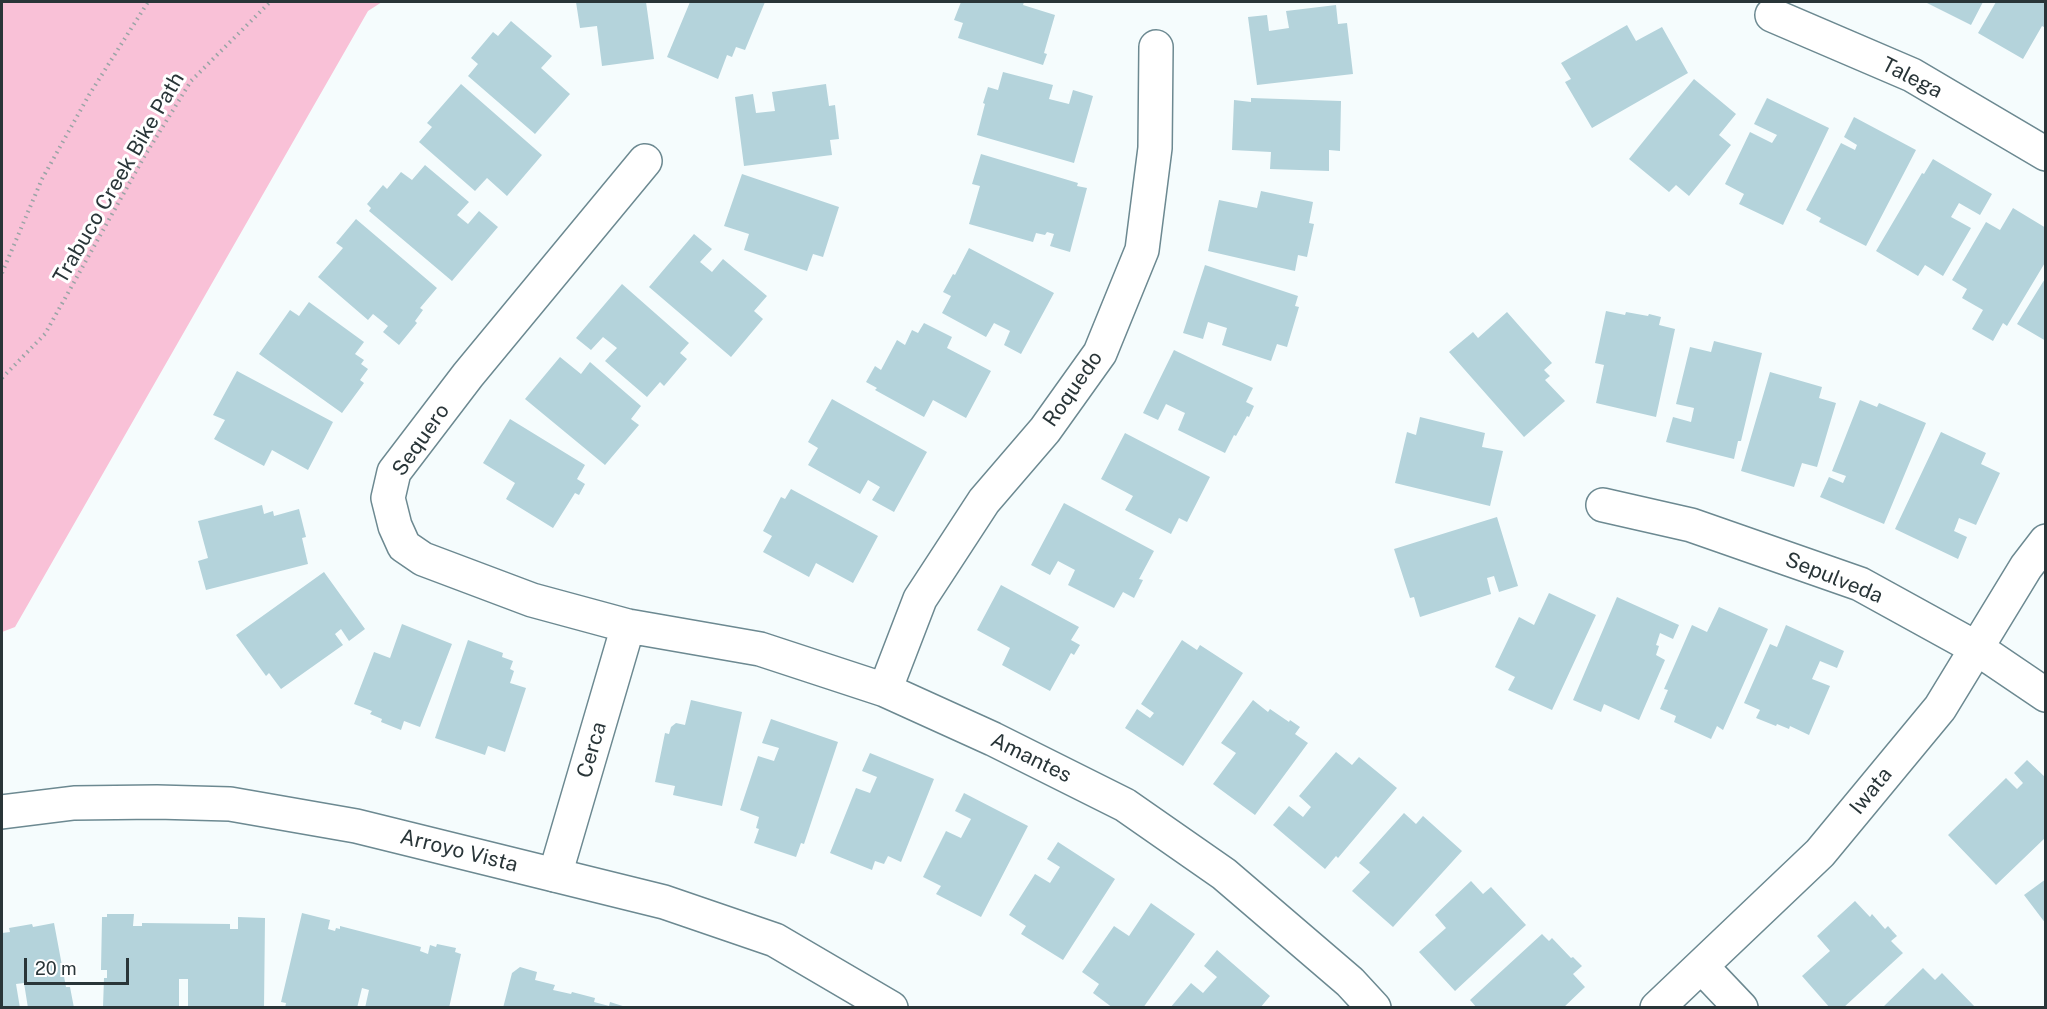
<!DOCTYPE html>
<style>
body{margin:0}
#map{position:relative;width:2047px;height:1009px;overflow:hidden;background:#f5fcfd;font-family:"Public Sans",sans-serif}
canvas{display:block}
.frame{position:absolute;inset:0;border:3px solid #293538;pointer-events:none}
.scale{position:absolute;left:24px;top:958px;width:105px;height:27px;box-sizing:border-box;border:3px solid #293538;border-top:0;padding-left:8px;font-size:18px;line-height:21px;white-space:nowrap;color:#293538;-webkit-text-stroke:4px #fff;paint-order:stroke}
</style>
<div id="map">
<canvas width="2047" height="1009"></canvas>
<div class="frame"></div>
<div class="scale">20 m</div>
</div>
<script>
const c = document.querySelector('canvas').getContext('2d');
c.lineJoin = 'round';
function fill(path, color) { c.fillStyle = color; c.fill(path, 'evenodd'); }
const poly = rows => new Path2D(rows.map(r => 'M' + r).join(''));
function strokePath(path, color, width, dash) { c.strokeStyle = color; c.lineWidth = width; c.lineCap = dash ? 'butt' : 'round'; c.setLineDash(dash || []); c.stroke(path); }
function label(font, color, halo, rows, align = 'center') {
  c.font = font + ' "Public Sans",sans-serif'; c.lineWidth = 6; c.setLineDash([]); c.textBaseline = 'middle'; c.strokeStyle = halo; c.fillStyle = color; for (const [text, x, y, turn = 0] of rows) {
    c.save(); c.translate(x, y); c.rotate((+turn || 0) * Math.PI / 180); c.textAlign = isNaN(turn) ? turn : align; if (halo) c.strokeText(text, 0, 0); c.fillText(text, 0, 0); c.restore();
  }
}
fill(poly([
 [2,2,382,2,368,11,15,627,2,632]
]), '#f9c1d7');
fill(poly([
 [576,2,646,2,654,59,602,66,597,26,580,28],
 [690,2,765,2,745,50,736,47,732,57,727,55,718,79,667,57],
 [961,2,1024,2,1023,5,1055,15,1044,53,1047,54,1043,65,958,38,963,23,954,20],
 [1925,2,1983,2,1971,25],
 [1996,2,2046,2,2046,28,2042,26,2023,59,1978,33],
 [1336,5,1338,24,1347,23,1353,74,1257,85,1248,17,1267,15,1269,31,1289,28,1286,11],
 [511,21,552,56,541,68,570,94,535,134,468,76,478,64,471,58,493,32,498,36],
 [1627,25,1636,41,1662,27,1688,73,1592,128,1565,82,1571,79,1561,63],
 [1003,72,1053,85,1049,99,1069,104,1073,90,1093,96,1074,163,977,135,985,104,983,103,988,87,998,90],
 [1694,79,1736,114,1719,135,1731,145,1689,196,1676,185,1669,192,1629,159],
 [461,84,542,155,507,196,487,178,475,191,419,142,432,127,427,123],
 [826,84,829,106,835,105,839,139,830,140,832,155,744,166,735,97,753,94,756,113,775,111,772,92],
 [1251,98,1341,101,1340,151,1329,150,1329,171,1270,169,1271,152,1232,150,1234,100,1251,102],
 [1767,98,1829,128,1783,225,1739,204,1744,194,1725,184,1750,132,1772,143,1777,135,1754,124],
 [1854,117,1916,150,1866,246,1819,222,1821,218,1806,210,1841,143,1855,150,1857,145,1844,137],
 [981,154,1078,183,1077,186,1087,188,1070,252,1050,246,1054,234,1047,232,1045,235,1036,233,1033,242,969,224,980,186,972,184],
 [1933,159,1992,194,1980,215,1959,203,1951,217,1971,228,1943,276,1925,265,1918,276,1876,251,1922,173,1924,174],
 [425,165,469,202,457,215,468,224,479,211,498,227,452,281,369,211,371,208,367,204,383,185,387,189,401,172,412,180],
 [742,174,839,207,823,257,813,254,807,271,744,250,749,234,724,226],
 [1261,191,1313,202,1309,223,1314,224,1307,257,1298,255,1295,271,1208,251,1219,200,1257,208],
 [2013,208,2046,228,2046,261,2007,326,2003,323,1993,341,1972,329,1983,310,1962,298,1967,289,1952,280,1986,222,2000,230],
 [356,219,437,288,420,308,423,310,415,321,417,323,399,345,383,332,388,326,373,314,368,320,318,277,343,248,336,243],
 [694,234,712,249,700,262,712,272,723,259,767,296,754,311,763,319,731,357,649,287],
 [969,248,1054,293,1021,354,1004,345,1010,331,994,323,986,337,942,313,951,296,943,292,953,274,955,275],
 [1205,265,1298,296,1295,306,1299,307,1287,347,1277,344,1271,361,1222,345,1227,328,1208,322,1203,339,1183,333],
 [2046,277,2046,341,2017,324],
 [622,284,689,343,680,353,687,359,664,386,660,382,647,397,605,361,617,348,603,337,591,350,576,338],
 [309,302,364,342,355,354,364,360,361,364,368,369,360,380,364,383,342,413,259,354,290,310,299,316],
 [1606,311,1625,315,1626,312,1648,316,1649,314,1661,317,1659,325,1675,329,1656,417,1596,403,1604,365,1595,363],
 [1507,312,1552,363,1544,370,1550,376,1545,380,1565,401,1524,437,1449,352,1473,332,1478,338],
 [924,323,952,337,947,348,991,371,966,418,933,400,924,417,875,390,877,388,866,382,875,366,881,370,897,340,905,345,912,330,918,333],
 [1714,341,1762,353,1741,441,1738,441,1734,459,1666,442,1673,417,1691,422,1694,408,1676,404,1690,347,1711,352],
 [1174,350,1253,388,1246,402,1254,406,1249,417,1247,416,1236,436,1234,435,1225,453,1178,430,1185,413,1166,404,1158,420,1143,413],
 [560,357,581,374,590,362,641,406,631,419,639,425,605,465,525,399],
 [237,371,333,422,308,470,272,450,264,466,214,439,225,420,213,415],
 [1770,372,1822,387,1819,398,1836,403,1817,467,1802,463,1794,487,1741,471],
 [832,399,927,452,894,512,872,500,880,487,868,480,860,494,808,465,818,448,808,442],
 [1860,400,1877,407,1879,403,1926,423,1884,524,1820,497,1829,477,1843,483,1846,476,1832,471],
 [1420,417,1485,433,1482,447,1503,451,1490,506,1395,483,1407,432,1416,435],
 [510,419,585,465,577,479,585,484,579,495,575,493,553,528,506,499,515,483,483,463],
 [1941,432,1986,453,1981,464,2000,473,1976,525,1959,518,1954,531,1967,537,1958,559,1895,529],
 [1125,433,1210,477,1187,522,1179,518,1171,534,1125,510,1133,496,1101,479],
 [791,489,878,536,853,583,816,563,809,577,763,552,772,536,763,531,781,497,785,499],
 [1064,503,1154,551,1139,579,1143,580,1134,598,1123,592,1114,608,1068,585,1075,570,1058,561,1050,575,1031,565],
 [262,505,264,514,273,511,274,516,299,509,306,537,302,538,308,564,206,590,198,561,208,558,198,521],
 [1497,517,1518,586,1499,592,1494,576,1487,578,1491,594,1420,617,1414,597,1410,598,1394,549],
 [324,572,365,629,349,641,341,629,335,634,343,645,281,689,269,673,266,676,236,635],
 [1001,585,1079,627,1071,640,1080,645,1074,655,1071,653,1050,691,1002,665,1010,648,977,630],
 [1549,593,1596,615,1552,710,1508,690,1515,677,1495,667,1519,617,1534,625],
 [1617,597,1679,625,1673,639,1660,633,1656,645,1659,646,1656,655,1665,660,1639,720,1604,704,1601,712,1573,700],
 [1719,607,1768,629,1723,730,1717,726,1711,739,1674,722,1676,716,1660,709,1668,690,1664,689,1692,625,1707,632],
 [402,624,452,644,420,727,404,721,401,730,381,722,382,719,370,714,372,711,354,704,374,652,390,658],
 [1786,625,1844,651,1837,668,1820,661,1812,679,1830,686,1809,735,1790,726,1789,729,1777,724,1776,726,1756,718,1760,710,1744,703,1770,644,1777,647],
 [468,640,503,653,502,657,513,661,510,669,514,671,510,683,526,688,505,752,488,746,485,755,435,738],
 [1182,640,1197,650,1200,645,1243,673,1183,766,1125,728,1137,709,1150,718,1154,713,1141,704],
 [691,700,742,712,722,806,673,795,675,786,655,782,665,733,669,734,671,727,676,723,685,725],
 [1253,700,1268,712,1270,709,1289,722,1290,720,1300,727,1295,734,1308,743,1255,815,1213,784,1236,753,1221,743],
 [771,719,838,742,804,844,801,843,796,857,754,843,759,829,756,828,759,817,740,810,758,756,774,761,779,748,762,743],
 [1336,752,1352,765,1359,757,1397,788,1338,858,1336,856,1325,869,1273,825,1289,806,1303,817,1311,807,1299,796],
 [870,753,934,779,901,862,888,856,884,864,875,861,872,870,830,853,856,788,870,793,877,777,862,771],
 [2027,760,2046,778,2046,837,1996,885,1948,835,2006,778,2017,789,2023,783,2014,773],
 [964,793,1028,826,981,917,936,894,941,886,923,877,946,831,961,838,971,819,955,811],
 [1404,813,1416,824,1423,816,1462,851,1393,927,1352,891,1370,872,1359,863],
 [1058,842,1115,879,1063,960,1021,934,1026,926,1009,915,1035,874,1050,883,1060,867,1047,859],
 [2046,879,2046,924,2024,895],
 [1471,881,1483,894,1491,887,1526,925,1455,991,1419,952,1446,928,1435,915],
 [1855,901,1870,917,1872,914,1885,929,1888,926,1897,936,1891,941,1903,953,1843,1008,1830,1008,1802,976,1830,951,1817,936],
 [1151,903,1195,934,1143,1008,1113,1008,1093,993,1099,984,1082,972,1114,926,1129,936],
 [302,913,330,920,328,929,335,931,336,928,340,929,340,926,421,947,420,951,428,954,430,945,436,947,437,944,456,948,455,952,461,954,449,1008,365,1008,369,990,362,988,357,1008,285,1008,286,1003,281,1002],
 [107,914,134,914,133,926,142,926,142,923,230,924,230,929,238,929,238,917,265,918,264,1008,188,1008,188,979,179,979,179,1008,103,1007,104,978,107,978,107,970,101,970,102,917,107,917],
 [54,923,66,987,70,987,74,1008,28,1008,24,983,16,984,20,1008,2,1008,2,933,10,932,9,928,32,924,33,927],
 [1542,934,1549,941,1552,938,1571,958,1573,957,1582,966,1573,974,1585,987,1563,1008,1477,1008,1470,1000],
 [1217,950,1270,996,1260,1008,1170,1008,1191,983,1203,993,1217,977,1204,966],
 [520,967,537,972,535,980,555,985,553,990,571,994,572,992,595,998,594,1002,609,1006,610,1002,629,1008,503,1008,512,973],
 [1923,968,1935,980,1942,973,1976,1008,1882,1008]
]), '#b4d3db');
const street = poly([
 [1772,15,1912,75,2046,154],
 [645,161,468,375,394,472,388,498,395,526,404,546,423,559,532,600,628,626,760,649,885,690,993,739,1125,805,1224,874,1350,982,1374,1008],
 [1603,505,1691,525,1860,584,1978,649,2046,695],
 [885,690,920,599,984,501,1045,430,1100,353,1142,250,1155,148,1156,47],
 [555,875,628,626],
 [1702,967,1741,1008],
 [1657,1008,1820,853,1940,708,2026,567,2046,541]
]);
const secondary = poly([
 [2,812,74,803,157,802,230,804,356,826,664,902,775,940,891,1008]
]);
strokePath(street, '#6c8991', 36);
strokePath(secondary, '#6c8991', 36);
strokePath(poly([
 [2,273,42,179,89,95,148,2],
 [2,378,45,334,144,157,191,81,270,2]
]), '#9ba4a6', 4, [1.5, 4.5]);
strokePath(street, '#fff', 33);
strokePath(secondary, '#fff', 33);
label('21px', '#293538', '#fff', [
 ["Talega",1912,78,27],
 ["Trabuco Creek Bike Path",119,178,-60],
 ["Roquedo",1073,389,-55],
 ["Sequero",421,440,-55],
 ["Sepulveda",1834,578,22],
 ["Cerca",592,750,-74],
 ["Amantes",1031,758,26],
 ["Iwata",1871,791,-51],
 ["Arroyo Vista",459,851,14]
]);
</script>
